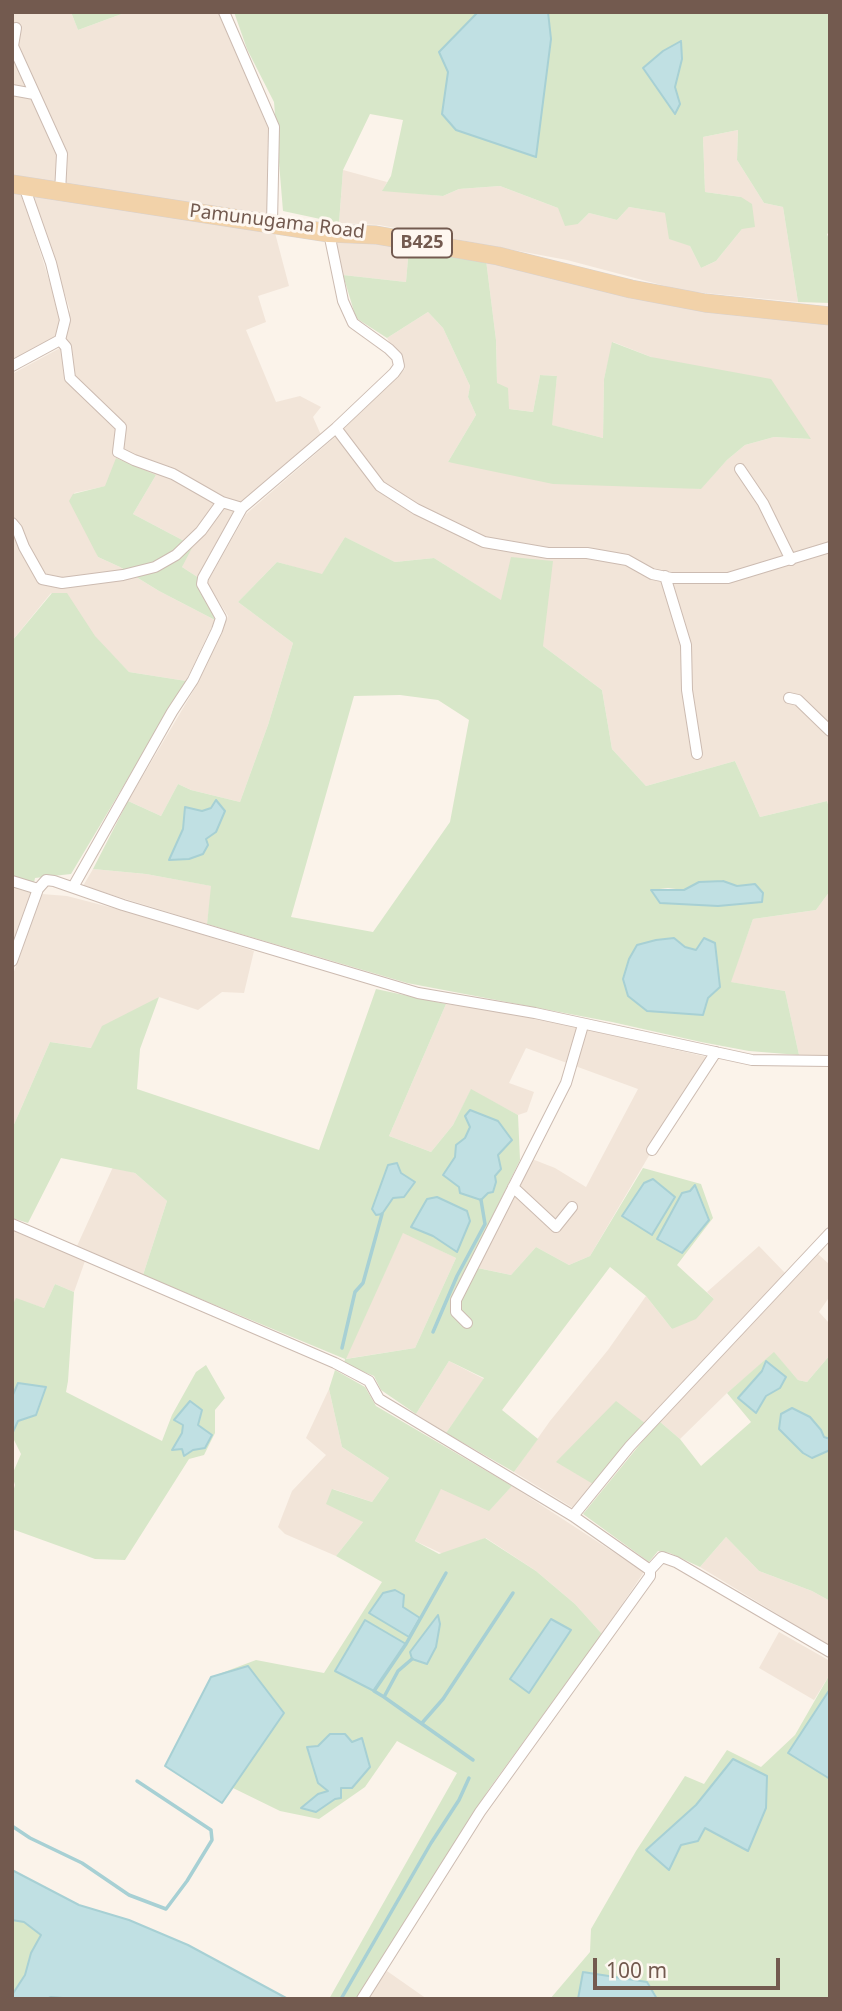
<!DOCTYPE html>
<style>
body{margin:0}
#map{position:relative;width:842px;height:2011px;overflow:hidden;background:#fbf3ea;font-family:"Noto Sans",sans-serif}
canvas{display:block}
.frame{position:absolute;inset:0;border:14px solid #735a4f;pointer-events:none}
.scale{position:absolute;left:593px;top:1958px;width:187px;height:32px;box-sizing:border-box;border:4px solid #735a4f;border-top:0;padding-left:9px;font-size:21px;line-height:24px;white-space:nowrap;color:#735a4f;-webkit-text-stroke:5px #fef7f0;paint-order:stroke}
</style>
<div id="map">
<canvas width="842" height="2011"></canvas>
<div class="frame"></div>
<div class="scale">100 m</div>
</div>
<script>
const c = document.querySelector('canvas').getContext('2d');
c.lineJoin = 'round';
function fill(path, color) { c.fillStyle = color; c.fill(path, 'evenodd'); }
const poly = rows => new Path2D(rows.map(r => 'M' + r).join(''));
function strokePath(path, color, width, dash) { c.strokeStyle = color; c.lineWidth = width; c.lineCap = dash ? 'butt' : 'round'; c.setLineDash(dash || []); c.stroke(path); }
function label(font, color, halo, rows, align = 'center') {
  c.font = font + ' "Noto Sans",sans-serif'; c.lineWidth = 6; c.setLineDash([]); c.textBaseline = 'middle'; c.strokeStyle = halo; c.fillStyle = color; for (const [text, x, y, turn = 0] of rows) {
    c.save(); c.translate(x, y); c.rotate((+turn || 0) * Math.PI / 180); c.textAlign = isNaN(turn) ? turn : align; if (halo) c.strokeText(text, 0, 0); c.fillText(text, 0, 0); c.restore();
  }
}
fill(poly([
 [12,12,71,12,78,30,127,12,219,12,268,128,267,215,12,176],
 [738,130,737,160,764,203,783,207,798,302,684,291,567,260,379,225,339,223,343,170,387,182,383,190,443,196,459,189,500,186,558,208,578,224,589,213,617,220,629,207,666,213,690,246,701,268,716,261,742,229,741,197,705,192,703,137],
 [12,193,22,194,60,315,56,339,12,360],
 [32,194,274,229,289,286,258,296,266,322,246,330,276,402,300,396,321,407,313,417,321,435,261,487,199,578,182,567,186,542,133,514,156,475,74,493,98,557,120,567,159,591,215,620,186,681,129,672,51,593,12,641,12,374,60,348,70,310],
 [334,236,409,247,406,282,343,275],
 [486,260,660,303,752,317,830,322,830,811,827,801,760,817,735,761,646,786,612,749,602,690,543,646,502,601,434,558,395,562,345,537,322,575,277,562,238,602,293,643,268,725,240,802,191,790,178,784,161,816,128,801,195,688,228,616,207,583,246,514,335,437,405,369,387,338,428,312,443,328,470,386,468,397,476,415,448,462,700,489,727,460,745,445,774,437,810,439,651,357,613,342,604,379,603,438,551,425,557,376,540,375,533,412,509,409,497,383,496,340],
 [93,869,146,874,212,886,207,924,83,886],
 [12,887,32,893,12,946],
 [830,891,830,1055,799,1055,785,991,730,982,753,919,816,910],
 [42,894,67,896,144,916,254,951,244,993,222,992,198,1010,159,997,92,1048,50,1042,12,1129,12,977],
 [446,1004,507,1011,707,1057,590,1256,569,1265,536,1247,511,1275,478,1268,532,1159,555,1168,586,1187,638,1089,526,1048,509,1083,534,1092,527,1112,518,1115,471,1090,453,1125,431,1152,389,1136],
 [113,1167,135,1173,167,1201,143,1275,77,1246],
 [12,1229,85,1261,74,1292,55,1284,44,1308,16,1299,12,1306],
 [403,1232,456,1258,415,1348,345,1359],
 [759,1246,785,1273,783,1279,573,1508,514,1472,550,1421,608,1350,646,1296,672,1329,714,1299,707,1292],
 [818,1254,830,1265,830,1296,819,1312,830,1324,830,1355,807,1382,798,1380,774,1353,727,1393,680,1439,659,1421],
 [449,1361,484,1379,446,1433,416,1414],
 [329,1389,342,1447,389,1478,372,1502,333,1489,363,1522,336,1556,285,1534,278,1527,292,1491,326,1455,306,1438],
 [512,1486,644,1572,602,1634,575,1604,536,1571,486,1538,443,1554,415,1541,441,1488,489,1510],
 [726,1537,759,1571,812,1591,830,1601,830,1646,700,1567],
 [779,1632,830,1661,830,1674,814,1700,759,1668],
 [387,1971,427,1999,367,1999]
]), '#f2e5d9');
fill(poly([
 [71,12,127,12,78,30],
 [234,12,478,12,439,52,448,72,442,114,456,130,475,135,551,39,548,12,830,12,830,232,827,234,830,242,830,303,798,302,783,207,764,203,737,160,738,130,703,137,705,192,741,197,752,204,755,227,742,229,716,261,701,268,690,246,669,239,665,213,629,207,617,220,589,213,578,224,565,226,558,208,500,186,459,189,443,196,382,191,391,176,403,120,370,114,343,170,339,223,283,211,274,102,247,49],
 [409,247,486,260,496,340,497,383,508,388,509,409,533,412,540,375,557,376,552,425,603,438,604,379,612,342,651,357,771,379,811,439,774,437,745,445,727,460,701,489,553,484,448,462,476,415,468,397,470,386,443,328,428,312,387,338,356,318,343,275,406,282],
 [116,458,156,475,133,514,186,542,194,544,182,567,199,578,215,620,159,591,120,567,98,557,69,501,73,494,105,486],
 [345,537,395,562,434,558,501,600,511,557,553,561,543,646,602,690,612,749,646,786,735,761,760,817,827,801,830,811,830,891,816,910,753,919,731,982,785,991,799,1055,749,1051,701,1042,612,1022,407,983,207,924,211,886,146,874,93,869,128,801,161,816,178,784,191,790,240,802,268,725,293,643,238,602,277,562,322,574],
 [400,695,438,700,469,720,450,822,373,932,291,917,354,696],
 [723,881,737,886,755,884,762,902,724,905,660,903,651,890,668,888,684,890,699,882],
 [674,938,685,947,697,951,719,987,708,998,703,1014,647,1011],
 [52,593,67,593,95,636,129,672,186,681,71,874,35,878,32,893,12,887,12,641],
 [376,989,446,1004,389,1136,431,1152,453,1125,471,1089,518,1115,520,1160,468,1266,511,1275,536,1247,569,1265,590,1256,643,1168,701,1184,713,1218,677,1265,714,1299,696,1319,672,1329,646,1296,610,1267,502,1410,538,1439,514,1472,446,1433,484,1378,449,1361,416,1414,381,1390,374,1376,344,1364,345,1359,143,1275,167,1201,135,1173,61,1158,28,1223,12,1218,12,1129,50,1042,91,1048,102,1026,159,997,140,1049,137,1089,319,1150],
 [403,1233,456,1258,415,1348,346,1359],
 [55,1284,74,1292,68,1381,66,1392,162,1441,172,1415,196,1372,206,1365,225,1398,215,1410,215,1433,204,1455,189,1459,125,1560,95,1559,12,1529,12,1496,15,1485,12,1475,21,1454,12,1436,18,1421,19,1383,12,1397,12,1306,16,1298,44,1308],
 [774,1352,798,1380,807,1382,830,1355,830,1601,812,1591,759,1571,726,1537,700,1567,670,1553,658,1551,649,1562,583,1514,659,1421,680,1439,701,1466,751,1422,727,1393],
 [335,1370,365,1387,376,1406,512,1486,489,1511,441,1489,415,1541,439,1554,485,1538,536,1571,575,1604,602,1634,489,1789,356,1999,329,1999,457,1773,397,1741,365,1787,319,1819,280,1811,233,1788,222,1803,165,1766,211,1677,256,1660,324,1673,382,1582,336,1556,363,1522,326,1504,332,1489,372,1502,389,1478,342,1447,329,1389],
 [616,1401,646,1424,593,1484,556,1462],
 [830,1674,830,1999,657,1999,647,1982,583,1972,578,1999,550,1999,590,1952,591,1929,636,1851,685,1776,704,1784,727,1750,761,1767,795,1735],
 [12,1920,24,1922,41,1935,31,1953,25,1975,12,1995]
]), '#d8e7c9');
const water = poly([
 [478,12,548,12,551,39,536,157,456,130,442,114,448,72,439,52,478,12],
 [681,41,682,59,675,87,680,104,675,114,643,68,663,51,681,41],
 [216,800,225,811,216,832,206,839,208,845,203,854,189,859,169,860,183,829,185,807,202,811,211,808,216,800],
 [723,881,737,886,755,884,763,893,762,902,718,906,660,903,651,890,684,890,699,882,723,881],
 [674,938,685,947,696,950,704,938,715,943,720,987,708,998,703,1015,647,1011,628,996,623,979,629,959,637,945,656,940,674,938],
 [470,1110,498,1121,512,1140,498,1155,501,1169,495,1176,496,1182,493,1192,488,1193,481,1200,460,1193,459,1187,443,1175,455,1157,456,1145,465,1138,470,1127,465,1116,470,1110],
 [397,1163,401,1173,415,1182,404,1197,393,1198,382,1214,376,1215,372,1209,388,1165,397,1163],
 [653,1179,675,1197,652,1235,622,1216,644,1183,653,1179],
 [695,1185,709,1220,682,1253,657,1239,682,1193,690,1191,695,1185],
 [437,1197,467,1211,470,1221,457,1252,433,1236,411,1227,427,1199,437,1197],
 [766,1361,786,1377,780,1388,766,1396,756,1413,738,1398,762,1371,766,1361],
 [18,1383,46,1387,36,1415,18,1421,12,1434,12,1397,18,1383],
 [190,1401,202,1410,198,1425,212,1435,205,1448,193,1450,184,1456,182,1449,172,1450,182,1433,183,1425,174,1420,190,1401],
 [792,1408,810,1417,821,1430,824,1437,830,1439,830,1450,812,1458,803,1453,779,1429,781,1414,792,1408],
 [395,1590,404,1595,403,1607,420,1618,409,1637,369,1613,383,1593,395,1590],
 [438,1615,440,1624,436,1647,427,1664,412,1659,410,1652,438,1615],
 [551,1619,571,1630,529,1693,510,1679,551,1619],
 [365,1620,406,1644,374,1691,335,1671,365,1620],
 [248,1666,284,1713,222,1803,165,1766,211,1677,248,1666],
 [830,1689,830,1779,788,1753,830,1689],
 [330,1734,345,1734,352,1742,362,1738,370,1767,352,1788,341,1788,341,1798,335,1799,316,1812,301,1808,318,1794,328,1791,318,1783,307,1747,318,1746,330,1734],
 [733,1759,767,1776,766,1808,748,1851,705,1828,698,1841,681,1845,669,1870,646,1850,696,1805,733,1759],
 [12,1870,79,1905,129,1920,188,1945,288,1999,75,1999,51,1997,46,1999,12,1999,12,1995,25,1975,31,1953,41,1935,24,1922,12,1920,12,1870],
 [583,1972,647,1982,657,1999,578,1999,583,1972]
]);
fill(water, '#c0e0e3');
strokePath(water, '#a7d0d4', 2);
strokePath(poly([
 [433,1332,457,1276,485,1224,481,1200],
 [342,1348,355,1292,363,1283,382,1214],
 [412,1659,398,1671,384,1697,473,1760],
 [384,1697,374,1691,406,1644,446,1573],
 [422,1723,443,1699,513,1593],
 [12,1826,30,1838,82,1863,129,1895,166,1909,187,1881,212,1840,211,1830,137,1781],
 [341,1999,431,1843,459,1800,469,1778]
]), '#a7d0d4', 3.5);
const minor = poly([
 [224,12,274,127,272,223],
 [16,28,13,46,62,154,60,192],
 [12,90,34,94],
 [60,340,66,347,70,378,121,427,118,452,134,460,173,474,222,502],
 [12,366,60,340,65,320,51,263,24,186],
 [336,428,380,486,416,509,484,542,548,553,587,553,627,560,652,574,671,578,728,578,830,547],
 [740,469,763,503,791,560],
 [12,523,17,529,24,547,42,579,62,583,123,575,155,567,176,555,201,531,222,502,242,508],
 [665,576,686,645,687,690,697,754],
 [789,698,798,700,830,731],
 [12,881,38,889],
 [73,887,172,712,193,680,217,630,221,618,202,584,203,578,242,508,336,428,394,373,399,366,397,357,389,349,353,323,343,301,329,233],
 [12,961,38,889,46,880,54,881,123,905,418,993,535,1013,752,1060,830,1061],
 [652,1150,716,1052],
 [513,1187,556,1227,572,1207],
 [12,1224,335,1363,369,1381,379,1399,573,1516,650,1570],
 [467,1323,456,1312,456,1300,566,1083,583,1025],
 [573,1516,630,1446,830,1233],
 [362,1999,480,1812,650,1576,650,1570,662,1557,676,1562,830,1652]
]);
const primary = poly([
 [12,184,329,233,376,235,498,256,631,289,705,303,830,316]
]);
strokePath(minor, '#ccbbb1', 12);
strokePath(primary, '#d8d1ce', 19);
strokePath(minor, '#fff', 10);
strokePath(primary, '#f2d2a9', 18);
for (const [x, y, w] of [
 [422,243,60]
]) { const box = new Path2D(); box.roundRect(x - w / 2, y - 14.5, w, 29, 5); c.fillStyle = '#fef7f0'; c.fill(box); strokePath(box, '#735a4f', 2); }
label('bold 18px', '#735a4f', null, [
 ["B425",422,243]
]);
label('19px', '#735a4f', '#fef7f0', [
 ["Pamunugama Road",277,222,7]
]);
</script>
